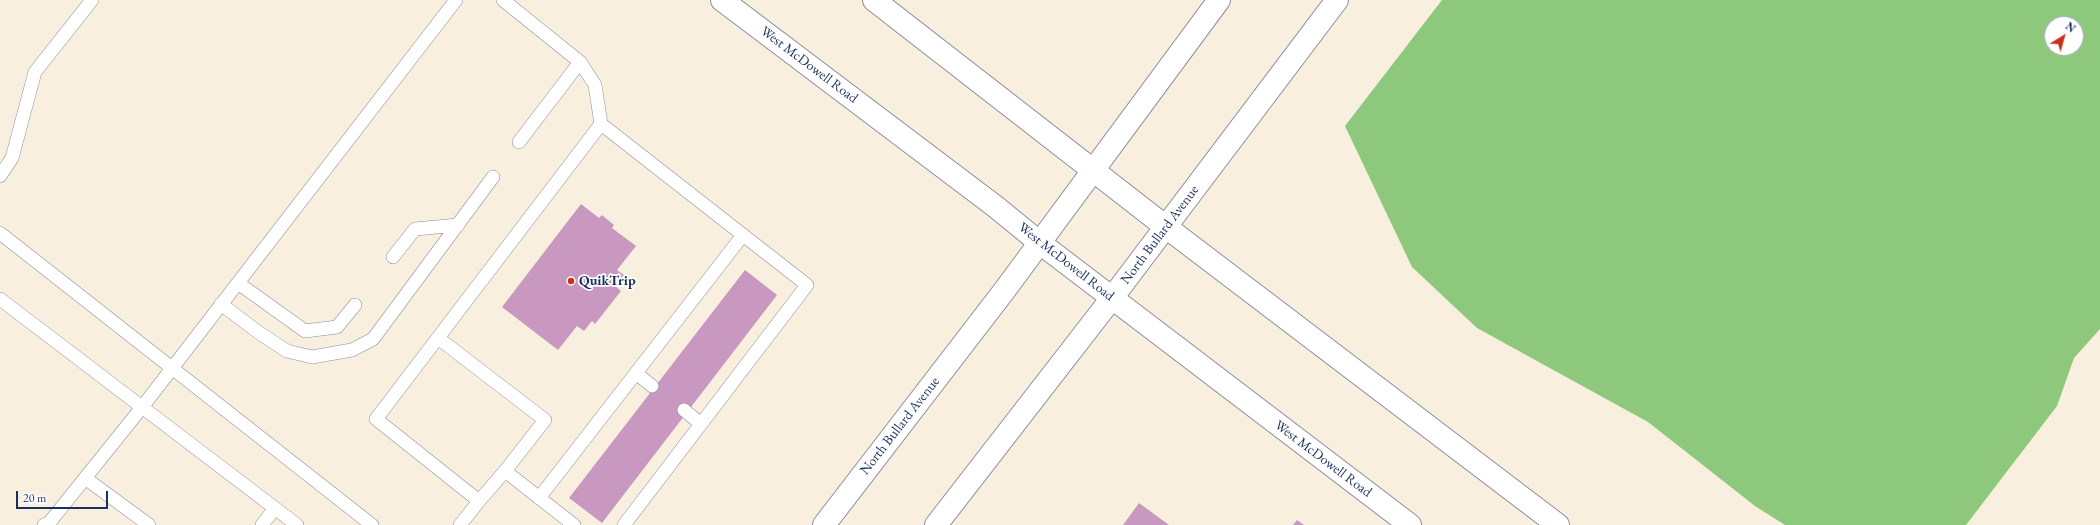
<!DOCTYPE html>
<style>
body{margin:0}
#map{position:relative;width:2100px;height:525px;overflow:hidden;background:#f8efdf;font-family:"EB Garamond",serif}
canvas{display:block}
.north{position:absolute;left:2044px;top:16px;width:40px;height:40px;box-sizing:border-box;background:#fff;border:1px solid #a4acbf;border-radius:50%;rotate:37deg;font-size:11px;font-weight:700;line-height:16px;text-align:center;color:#1b2f5e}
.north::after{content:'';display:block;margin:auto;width:14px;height:18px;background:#c8321e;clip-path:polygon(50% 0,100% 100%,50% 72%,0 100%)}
.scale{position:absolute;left:16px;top:491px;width:92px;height:18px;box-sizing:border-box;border:2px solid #1b2f5e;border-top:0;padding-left:5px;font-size:12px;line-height:14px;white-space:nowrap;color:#1b2f5e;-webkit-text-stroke:3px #fff;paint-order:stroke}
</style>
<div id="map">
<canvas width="2100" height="525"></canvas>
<div class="north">N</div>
<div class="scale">20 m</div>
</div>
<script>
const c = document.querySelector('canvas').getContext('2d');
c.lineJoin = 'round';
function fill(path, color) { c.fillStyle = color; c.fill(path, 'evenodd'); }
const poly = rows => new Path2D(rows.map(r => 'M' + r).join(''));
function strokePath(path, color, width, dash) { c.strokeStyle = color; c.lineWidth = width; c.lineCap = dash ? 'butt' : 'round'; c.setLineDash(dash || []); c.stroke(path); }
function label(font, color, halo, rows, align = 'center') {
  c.font = font + ' "EB Garamond",serif'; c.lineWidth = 3.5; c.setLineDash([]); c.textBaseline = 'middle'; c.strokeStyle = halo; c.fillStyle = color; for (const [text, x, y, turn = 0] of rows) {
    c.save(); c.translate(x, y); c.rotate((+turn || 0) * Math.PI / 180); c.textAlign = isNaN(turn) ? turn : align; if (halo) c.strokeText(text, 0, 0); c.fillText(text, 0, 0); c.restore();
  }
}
fill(poly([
 [1442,0,2100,0,2100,329,2074,358,2057,406,1966,525,1785,525,1755,506,1648,422,1477,328,1412,267,1345,126],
 [2052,24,2076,24,2076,48,2052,48]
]), '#8dc87c');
fill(poly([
 [581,204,599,218,602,215,614,225,612,228,636,246,617,270,624,275,615,286,621,291,595,324,592,321,584,331,577,326,558,350,502,307],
 [745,270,777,295,602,523,569,498],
 [1139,503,1169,525,1123,525],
 [1297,520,1304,525,1293,525]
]), '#c898c0');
const service = poly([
 [601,124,807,285,624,525],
 [519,142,580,62],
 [0,176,12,158,35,72,92,0],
 [0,233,372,525],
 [393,257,415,229,458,225],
 [238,283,305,331,337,327,355,305],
 [0,299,297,525],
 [221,304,258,332,287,351,312,357,352,350,373,339,493,177],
 [438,338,545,420,505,471,479,501],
 [636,373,652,386],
 [684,410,701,424],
 [505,471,574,525],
 [85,478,149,525],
 [539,498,743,235],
 [44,525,49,523,143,406,456,0],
 [262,525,275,508],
 [460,525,479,501,376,419,601,124,595,85,580,62,503,0]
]);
const secondary = poly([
 [824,525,1004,291,1219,0],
 [936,525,1112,298,1337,0]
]);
const primary = poly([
 [722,0,996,207,1040,243,1410,525],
 [874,0,1166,227,1558,525]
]);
strokePath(service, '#8a8f9e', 14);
strokePath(secondary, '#8a8f9e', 24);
strokePath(primary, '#8a8f9e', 24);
strokePath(service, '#fff', 13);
strokePath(secondary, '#fff', 22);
strokePath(primary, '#fff', 22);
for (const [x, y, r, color] of [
 [571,281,4,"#c8321e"]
]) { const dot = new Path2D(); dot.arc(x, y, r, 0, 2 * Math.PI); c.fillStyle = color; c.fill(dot); strokePath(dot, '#fff', 1.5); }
label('14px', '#1b2f5e', '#fff', [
 ["West McDowell Road",809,65,37],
 ["North Bullard Avenue",1160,235,-53],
 ["West McDowell Road",1066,262,38],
 ["North Bullard Avenue",900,426,-52],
 ["West McDowell Road",1323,459,37]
]);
label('bold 14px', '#1b2f5e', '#fff', [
 ["QuikTrip",579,281]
], 'left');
</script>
